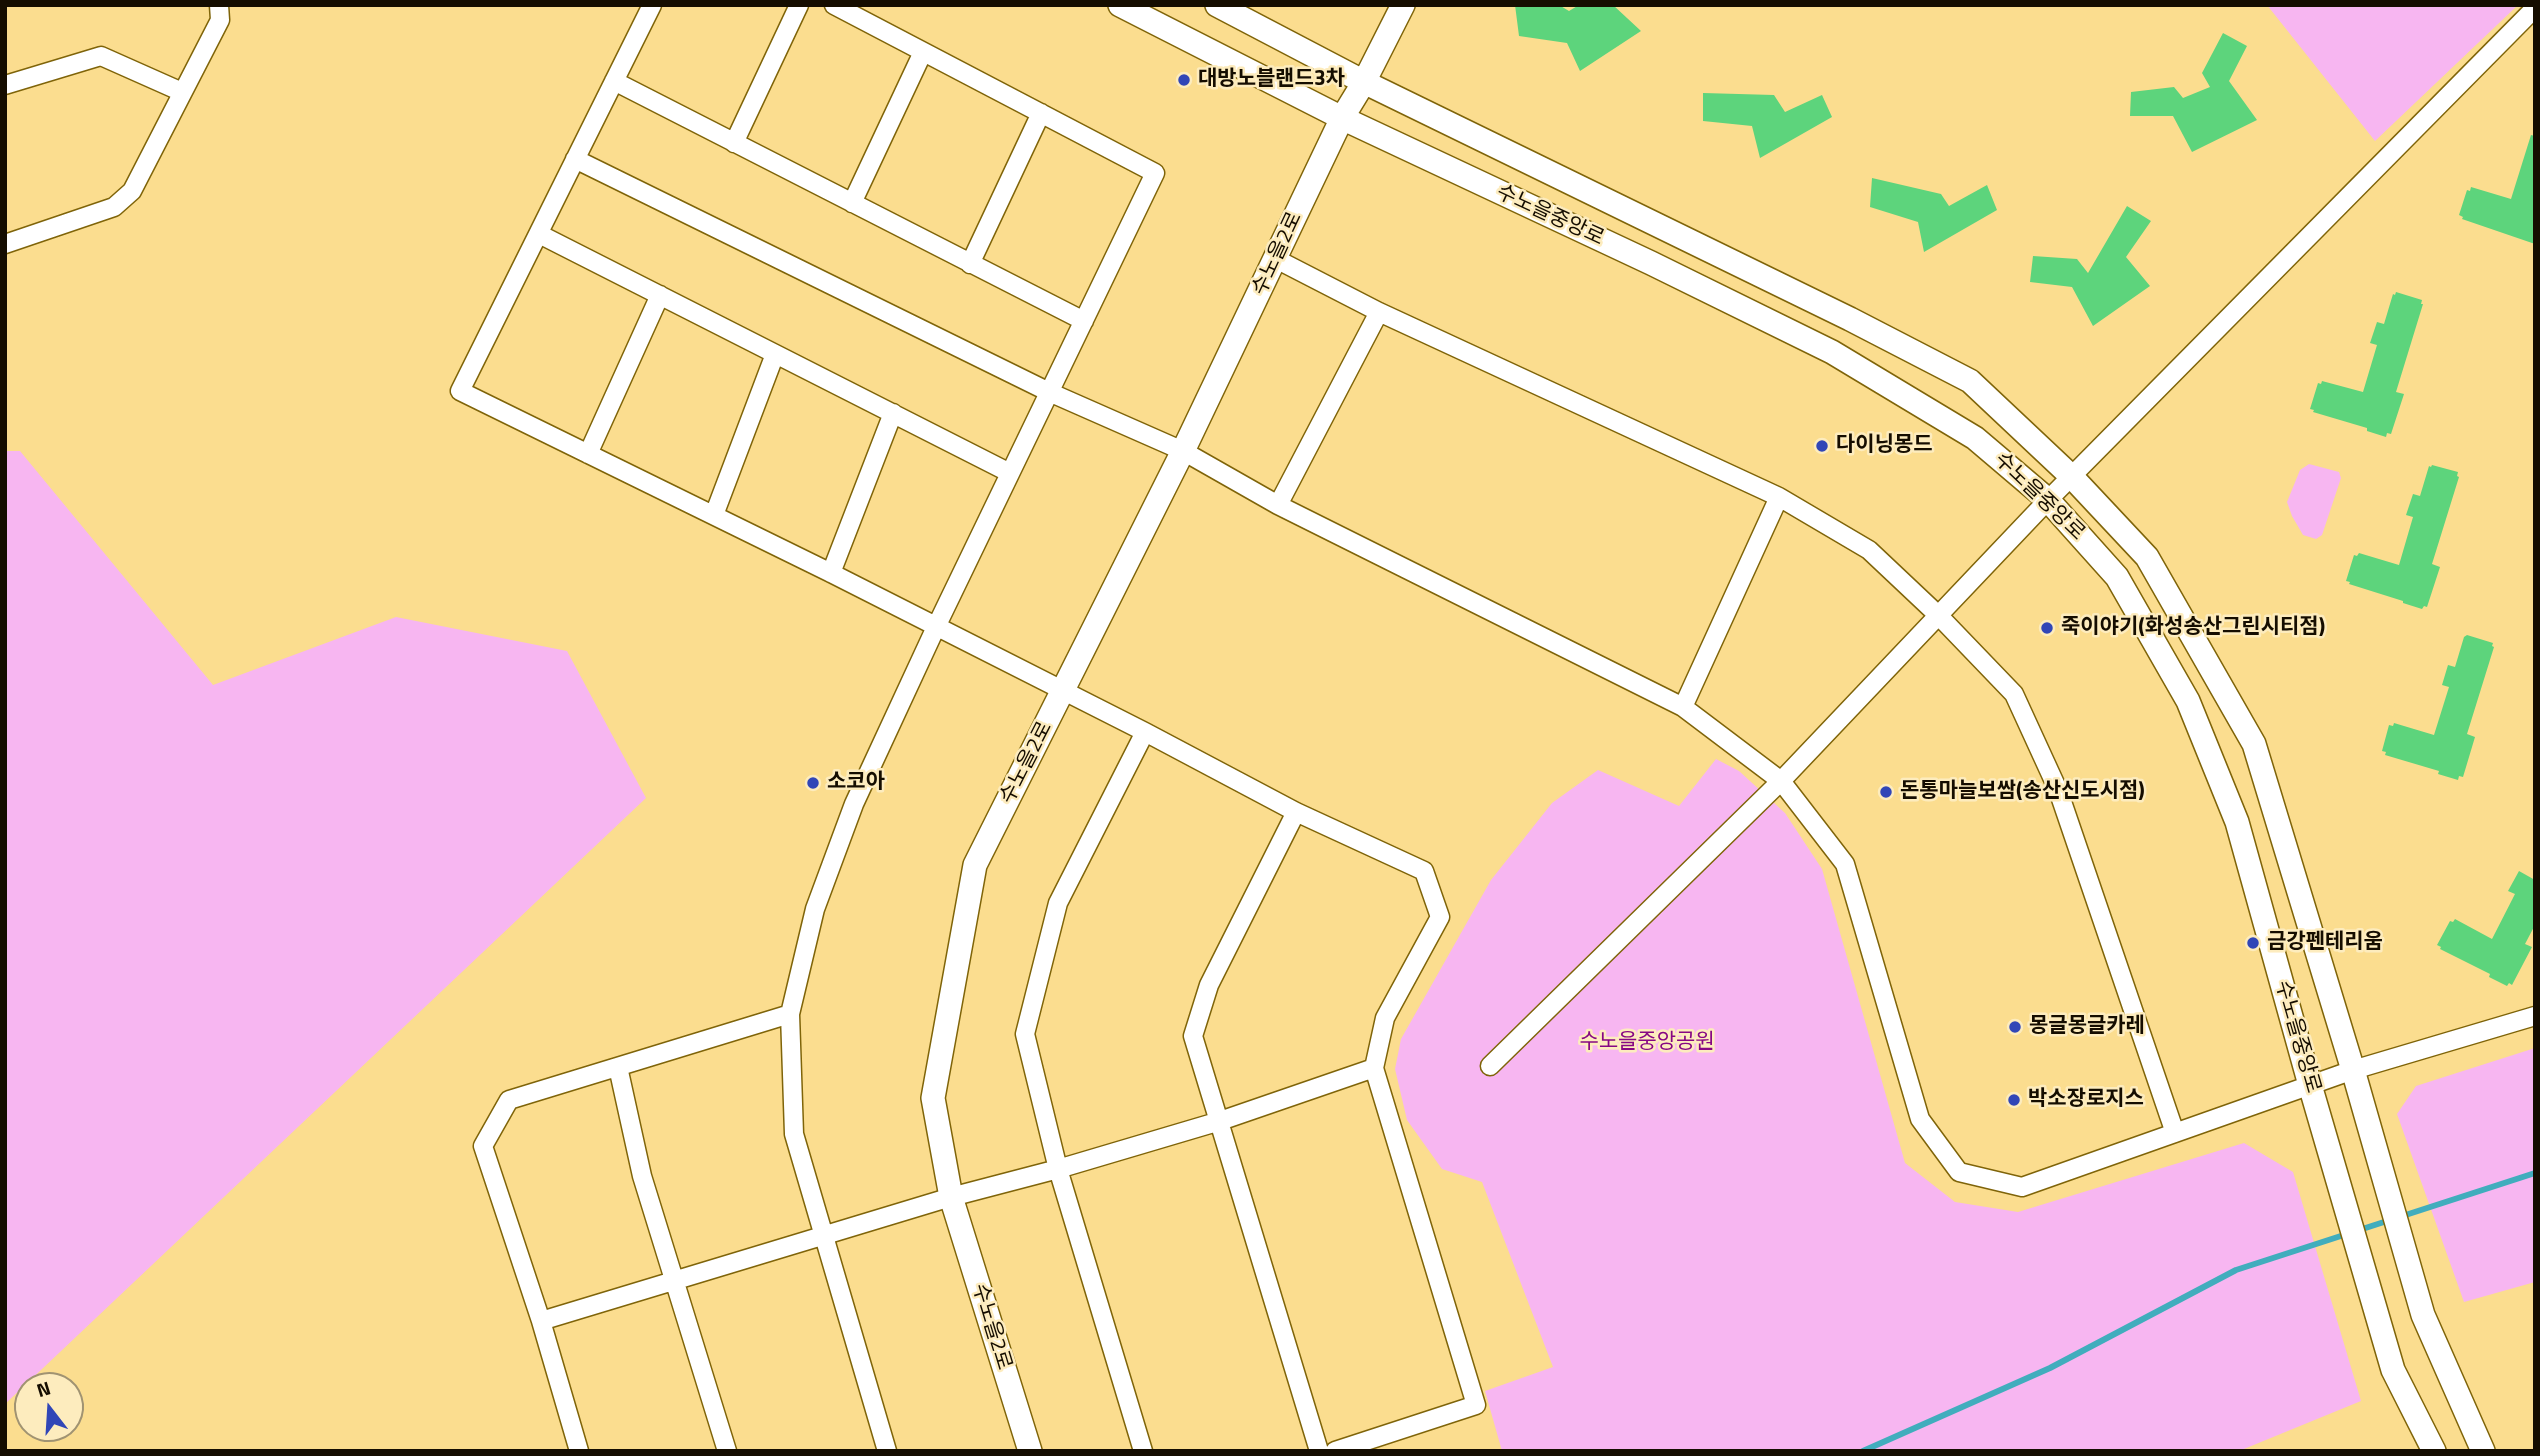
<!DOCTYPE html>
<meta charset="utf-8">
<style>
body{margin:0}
#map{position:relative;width:2540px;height:1456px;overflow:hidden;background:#fbdd8f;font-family:"Titillium Web",sans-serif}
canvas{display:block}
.frame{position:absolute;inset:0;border:7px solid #150d00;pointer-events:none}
.north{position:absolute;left:14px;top:1372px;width:70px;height:70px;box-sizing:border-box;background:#fdecbe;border:2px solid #a09372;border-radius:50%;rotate:343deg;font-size:19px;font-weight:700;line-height:28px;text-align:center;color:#150d00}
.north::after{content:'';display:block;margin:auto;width:24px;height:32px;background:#3146b7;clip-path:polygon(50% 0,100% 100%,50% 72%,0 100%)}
</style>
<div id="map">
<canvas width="2540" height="1456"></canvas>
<div class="frame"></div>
<div class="north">N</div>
</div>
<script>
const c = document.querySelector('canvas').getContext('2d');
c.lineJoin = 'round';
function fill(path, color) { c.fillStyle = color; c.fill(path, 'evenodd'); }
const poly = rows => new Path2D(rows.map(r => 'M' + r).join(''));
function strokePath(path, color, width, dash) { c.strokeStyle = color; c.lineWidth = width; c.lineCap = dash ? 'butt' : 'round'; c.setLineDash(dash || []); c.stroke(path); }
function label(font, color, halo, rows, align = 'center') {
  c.font = font + ' "Titillium Web","Noto Sans KR",sans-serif'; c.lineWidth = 5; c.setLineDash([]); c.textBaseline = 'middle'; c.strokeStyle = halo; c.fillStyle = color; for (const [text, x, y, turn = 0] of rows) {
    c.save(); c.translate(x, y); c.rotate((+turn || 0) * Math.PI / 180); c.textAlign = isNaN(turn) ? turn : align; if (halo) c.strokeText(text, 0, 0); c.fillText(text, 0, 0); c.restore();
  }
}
fill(poly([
 [2267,5,2518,5,2375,141],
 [5,451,20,451,213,685,396,617,567,651,646,798,5,1404],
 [2309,464,2339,472,2341,478,2322,535,2316,539,2303,535,2292,516,2287,502,2300,470],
 [1716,759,1739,771,1785,813,1822,869,1905,1163,1955,1202,2018,1212,2244,1143,2293,1172,2361,1401,2239,1451,1502,1451,1485,1391,1553,1367,1482,1182,1442,1169,1407,1120,1395,1069,1401,1039,1491,880,1552,803,1598,770,1679,806],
 [2535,1048,2535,1282,2464,1302,2397,1114,2416,1086]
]), '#f7b6f1');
strokePath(poly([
 [1863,1451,2050,1368,2236,1270,2535,1173]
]), '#41adbd', 6);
fill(poly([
 [1515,5,1559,5,1569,11,1579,5,1613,5,1641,31,1580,71,1567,43,1519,36],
 [2223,33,2247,46,2229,81,2257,120,2192,152,2173,116,2130,116,2131,92,2174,87,2183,98,2210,87,2202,73],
 [1703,93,1774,95,1785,112,1822,95,1832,117,1760,158,1752,126,1703,121],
 [2531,135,2535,136,2535,244,2462,219,2463,217,2459,215,2467,190,2470,191,2471,187,2511,199],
 [1872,178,1941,194,1949,206,1987,185,1997,210,1924,252,1918,222,1870,207],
 [2127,206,2151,221,2126,257,2150,286,2093,326,2072,287,2030,282,2033,256,2077,259,2088,273],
 [2396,292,2422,300,2421,304,2423,304,2396,392,2404,394,2391,434,2387,433,2386,437,2367,431,2367,428,2313,412,2314,410,2310,409,2318,383,2321,384,2322,381,2363,392,2377,345,2370,343,2377,322,2384,324,2393,294,2395,295],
 [2432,465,2458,472,2457,476,2459,477,2432,564,2440,567,2427,607,2424,606,2422,609,2403,603,2403,601,2349,584,2350,582,2346,581,2354,555,2357,556,2359,553,2399,565,2413,517,2406,515,2413,494,2420,496,2429,466,2431,467],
 [2467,635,2493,643,2492,646,2494,647,2467,734,2475,737,2463,777,2459,776,2458,780,2438,774,2439,771,2385,755,2386,752,2382,751,2389,725,2393,726,2394,723,2434,735,2449,687,2442,685,2448,665,2455,667,2464,637],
 [2519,871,2535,880,2535,925,2525,944,2532,947,2512,985,2509,983,2507,986,2489,977,2490,974,2440,949,2441,947,2437,945,2450,921,2453,922,2455,919,2492,939,2515,894,2508,891]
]), '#5dd47c');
const street = poly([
 [652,5,460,391,831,573,1145,732,1296,812,1424,871,1440,917,1385,1018,1374,1068,1476,1405,1335,1451],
 [834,5,1155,173,936,627,854,804,815,909,790,1014,794,1134,887,1451],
 [614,81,1084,321],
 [5,85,101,56,182,92],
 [734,143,799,5],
 [575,159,1049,392,1183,451,1278,505,1683,707,1781,781,1845,864,1920,1119,1959,1172,2022,1187,2353,1070,2535,1016],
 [852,203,923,52],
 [539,234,1010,473],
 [5,244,114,207,132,191,220,20,219,5],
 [1276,259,1379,312,1779,497,1869,550,1939,616,2014,694,2058,790,2175,1133],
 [970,264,1041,113],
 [588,454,660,295],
 [1278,505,1379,312],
 [714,515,775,354],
 [831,573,893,413],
 [1683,707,1779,497],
 [1296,812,1209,985,1193,1036,1319,1451],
 [1490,1066,1781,781,2048,500,2535,8],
 [618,1067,642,1176,727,1451],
 [541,1321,951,1197,1058,1169,1220,1121,1374,1068],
 [579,1451,541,1321,483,1146,509,1100,790,1014],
 [1143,1451,1058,1169,1025,1034,1058,903,1145,732]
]);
const secondary = poly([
 [1120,5,1342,118,1651,263,1832,352,1975,438,2048,500,2117,577,2188,701,2237,822,2310,1085,2393,1370,2434,1451],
 [1217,5,1364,82,1850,319,1970,381,2072,477,2147,557,2254,744,2353,1070,2423,1315,2483,1451],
 [1030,1451,951,1197,933,1098,975,865,1183,451,1342,118,1364,82,1403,5]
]);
strokePath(street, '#7f6409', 21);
strokePath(secondary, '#7f6409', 26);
strokePath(street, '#fff', 18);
strokePath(secondary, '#fff', 23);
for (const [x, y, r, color] of [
 [1184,80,7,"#3146b7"],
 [1822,446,7,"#3146b7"],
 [2047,628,7,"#3146b7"],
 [813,783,7,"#3146b7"],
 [1886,792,7,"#3146b7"],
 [2253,943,7,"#3146b7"],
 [2015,1027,7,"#3146b7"],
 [2014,1100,7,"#3146b7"]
]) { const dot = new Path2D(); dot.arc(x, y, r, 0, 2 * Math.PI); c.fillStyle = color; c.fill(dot); strokePath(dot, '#fdecbe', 2.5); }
label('bold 21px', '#150d00', '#fdecbe', [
 ["대방노블랜드3차",1198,80],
 ["다이닝몽드",1836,446],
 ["죽이야기(화성송산그린시티점)",2061,628],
 ["소코아",827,783],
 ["돈통마늘보쌈(송산신도시점)",1900,792],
 ["금강펜테리움",2267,943],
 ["몽글몽글카레",2029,1027],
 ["박소장로지스",2028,1100]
], 'left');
label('21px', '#150d00', '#fdecbe', [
 ["수노을중앙로",1550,216,25],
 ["수노을2로",1278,254,-65],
 ["수노을중앙로",2039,497,44],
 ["수노을2로",1027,763,-63],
 ["수노을중앙로",2297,1037,74],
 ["수노을2로",991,1327,73]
]);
label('21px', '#870783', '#fdecbe', [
 ["수노을중앙공원",1647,1043]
]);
</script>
